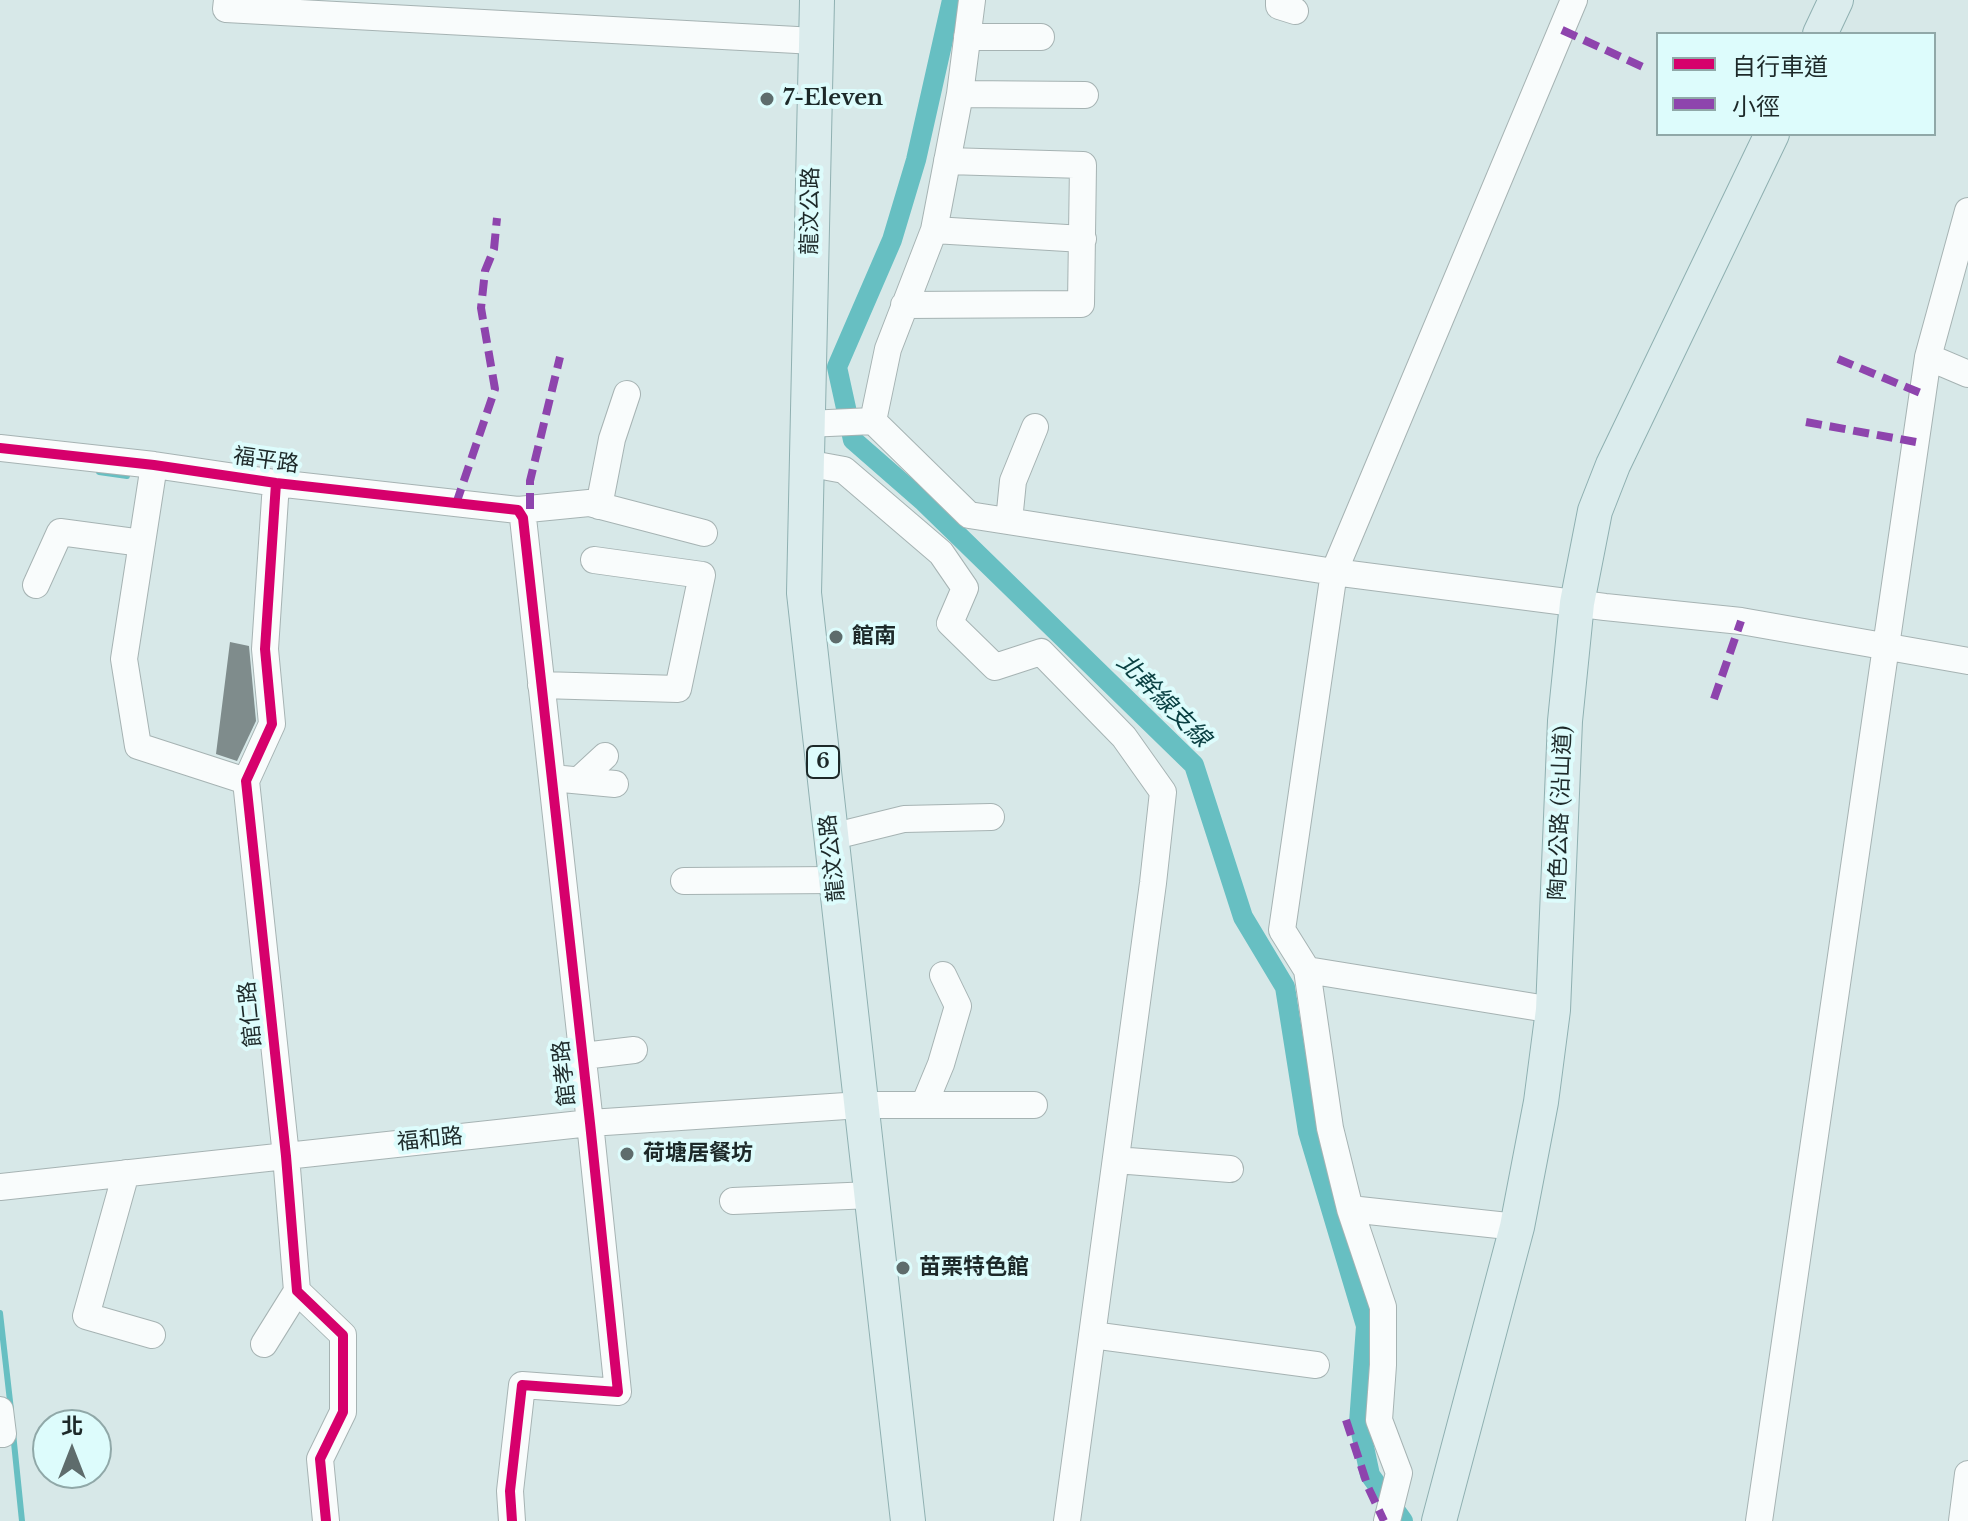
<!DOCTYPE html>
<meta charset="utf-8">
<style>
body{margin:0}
#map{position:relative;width:1968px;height:1521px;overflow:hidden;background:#d7e8e8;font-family:"Libre Baskerville","Noto Sans TC",serif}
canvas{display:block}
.legend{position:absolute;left:1656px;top:32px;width:280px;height:104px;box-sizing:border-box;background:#ddfcfc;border:2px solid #90a8a8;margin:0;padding:10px 14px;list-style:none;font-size:24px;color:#1d2929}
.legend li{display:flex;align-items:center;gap:16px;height:40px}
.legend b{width:40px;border:2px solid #90a8a8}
.north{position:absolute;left:32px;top:1409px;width:80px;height:80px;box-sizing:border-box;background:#ddfcfc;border:2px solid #90a8a8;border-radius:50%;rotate:0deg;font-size:22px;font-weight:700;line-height:32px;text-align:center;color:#1d2929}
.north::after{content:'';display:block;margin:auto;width:28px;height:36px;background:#5e6c6c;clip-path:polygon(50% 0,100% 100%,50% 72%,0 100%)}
</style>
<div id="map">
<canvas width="1968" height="1521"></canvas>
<ul class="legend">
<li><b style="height:10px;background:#d6006c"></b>自行車道</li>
<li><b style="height:10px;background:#8e44ad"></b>小徑</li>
</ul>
<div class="north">北</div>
</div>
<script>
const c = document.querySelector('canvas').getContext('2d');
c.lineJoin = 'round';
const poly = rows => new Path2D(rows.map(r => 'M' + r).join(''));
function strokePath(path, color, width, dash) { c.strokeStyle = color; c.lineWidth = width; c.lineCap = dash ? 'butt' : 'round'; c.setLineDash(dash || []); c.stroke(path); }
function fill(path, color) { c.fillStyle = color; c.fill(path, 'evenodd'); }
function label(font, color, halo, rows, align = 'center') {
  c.font = font + ' "Libre Baskerville","Noto Sans TC",serif'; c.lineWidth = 8; c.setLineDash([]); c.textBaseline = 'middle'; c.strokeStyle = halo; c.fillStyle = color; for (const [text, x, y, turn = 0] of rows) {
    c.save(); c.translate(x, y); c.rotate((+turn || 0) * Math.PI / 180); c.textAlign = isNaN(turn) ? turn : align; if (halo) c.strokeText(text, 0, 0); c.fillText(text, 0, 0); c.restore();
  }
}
strokePath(poly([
 [99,472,127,476],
 [0,1313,11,1410],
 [13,1433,22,1521]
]), '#67bfc2', 6);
strokePath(poly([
 [952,0,916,160,892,240,837,367,853,440,924,502,1194,765,1243,917,1285,987,1308,1132,1366,1326,1359,1423,1370,1475,1403,1521]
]), '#67bfc2', 20);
fill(poly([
 [230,642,249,646,256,721,237,761,216,754]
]), '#7f8c8c');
const minor = poly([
 [227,0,226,9,815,41],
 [1279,0,1279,6,1295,11],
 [967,37,1041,37],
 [960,94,1085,95],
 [934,230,1083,239],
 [904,305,1081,304,1083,165,947,161],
 [1928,357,1968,374],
 [873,421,888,349,934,230,960,94,972,0],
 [807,424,873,421,969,515,1334,572,1605,607,1741,621,1968,661],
 [0,448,154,465,276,483,518,510,523,518,590,1123,618,1392,522,1385,510,1491,512,1521],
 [806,463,844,470,941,553,965,588,950,623,995,667,1041,652,1124,737,1163,792,1153,883,1067,1521],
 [154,465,124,659,138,746,246,781],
 [276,483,265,649,272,724,246,781,286,1156,297,1291,343,1335,343,1412,320,1459,326,1521],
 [599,506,612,439,627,394],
 [518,510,589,503,704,533],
 [1009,521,1013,481,1035,427],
 [36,585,60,532,142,543],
 [541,685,678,689,702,575,594,560],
 [552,778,615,784],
 [579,780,605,756],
 [831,837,904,819,991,817],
 [684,881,836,880],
 [1307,970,1553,1010],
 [583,1056,634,1050],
 [924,1105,941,1064,958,1006,943,975],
 [1116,1160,1230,1169],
 [126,1173,86,1316,152,1335],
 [0,1187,590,1123,861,1105,1034,1105],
 [733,1201,871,1195],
 [1350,1209,1517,1227],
 [1092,1335,1316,1365],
 [264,1344,297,1291],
 [0,1410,3,1434,0,1434],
 [1387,1521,1399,1473,1379,1420,1383,1365,1383,1307,1350,1209,1330,1128,1307,970,1282,930,1334,572,1574,0],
 [1759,1521,1928,357,1968,211],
 [1962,1521,1968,1474]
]);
const major = poly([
 [817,0,804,593,908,1521],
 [1820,34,1836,0],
 [1439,1521,1517,1227,1541,1102,1553,1010,1565,721,1577,603,1595,511,1613,465,1772,134]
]);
strokePath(minor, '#a6b3b3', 28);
strokePath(major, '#8fb0b1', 36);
strokePath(minor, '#f9fcfc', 26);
strokePath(major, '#dbeced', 34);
strokePath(poly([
 [1562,30,1645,68],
 [1838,359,1923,394],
 [1806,422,1916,442],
 [456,504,495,389,481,308,485,271,494,249,497,218],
 [530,509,530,481,560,357],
 [1714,699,1741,621],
 [1346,1420,1368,1487,1384,1521]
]), '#8e44ad', 8, [16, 8]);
strokePath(poly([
 [0,448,154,465,276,483,518,510,523,518,590,1123,618,1392,522,1385,510,1491,512,1521],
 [276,483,265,649,272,724,246,781,286,1156,297,1291,343,1335,343,1412,320,1459,326,1521]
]), '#d6006c', 10);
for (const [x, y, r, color] of [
 [767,99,8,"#5e6c6c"],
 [836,637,8,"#5e6c6c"],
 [627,1154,8,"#5e6c6c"],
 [903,1268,8,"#5e6c6c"]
]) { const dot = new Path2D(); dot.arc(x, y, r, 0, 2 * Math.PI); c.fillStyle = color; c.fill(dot); strokePath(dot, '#ddfcfc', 3); }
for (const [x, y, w] of [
 [823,762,32]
]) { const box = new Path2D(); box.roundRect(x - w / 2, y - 16, w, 32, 6); c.fillStyle = '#ddfcfc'; c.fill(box); strokePath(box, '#1d2929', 2); }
label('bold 20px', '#1d2929', null, [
 ["6",823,762]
]);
label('bold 22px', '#1d2929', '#ddfcfc', [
 ["7-Eleven",783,99],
 ["館南",852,637],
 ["荷塘居餐坊",643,1154],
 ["苗栗特色館",919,1268]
], 'left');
label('22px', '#1d2929', '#ddfcfc', [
 ["龍汶公路",811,211,-89],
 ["福平路",266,461,8],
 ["陶色公路 (沿山道)",1561,813,-88],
 ["龍汶公路",833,858,-96],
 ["館仁路",251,1014,-96],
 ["館孝路",565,1073,-96],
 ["福和路",430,1140,-6]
]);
label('italic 24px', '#0a4042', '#ddfcfc', [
 ["北幹線支線",1163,701,45]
]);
</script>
